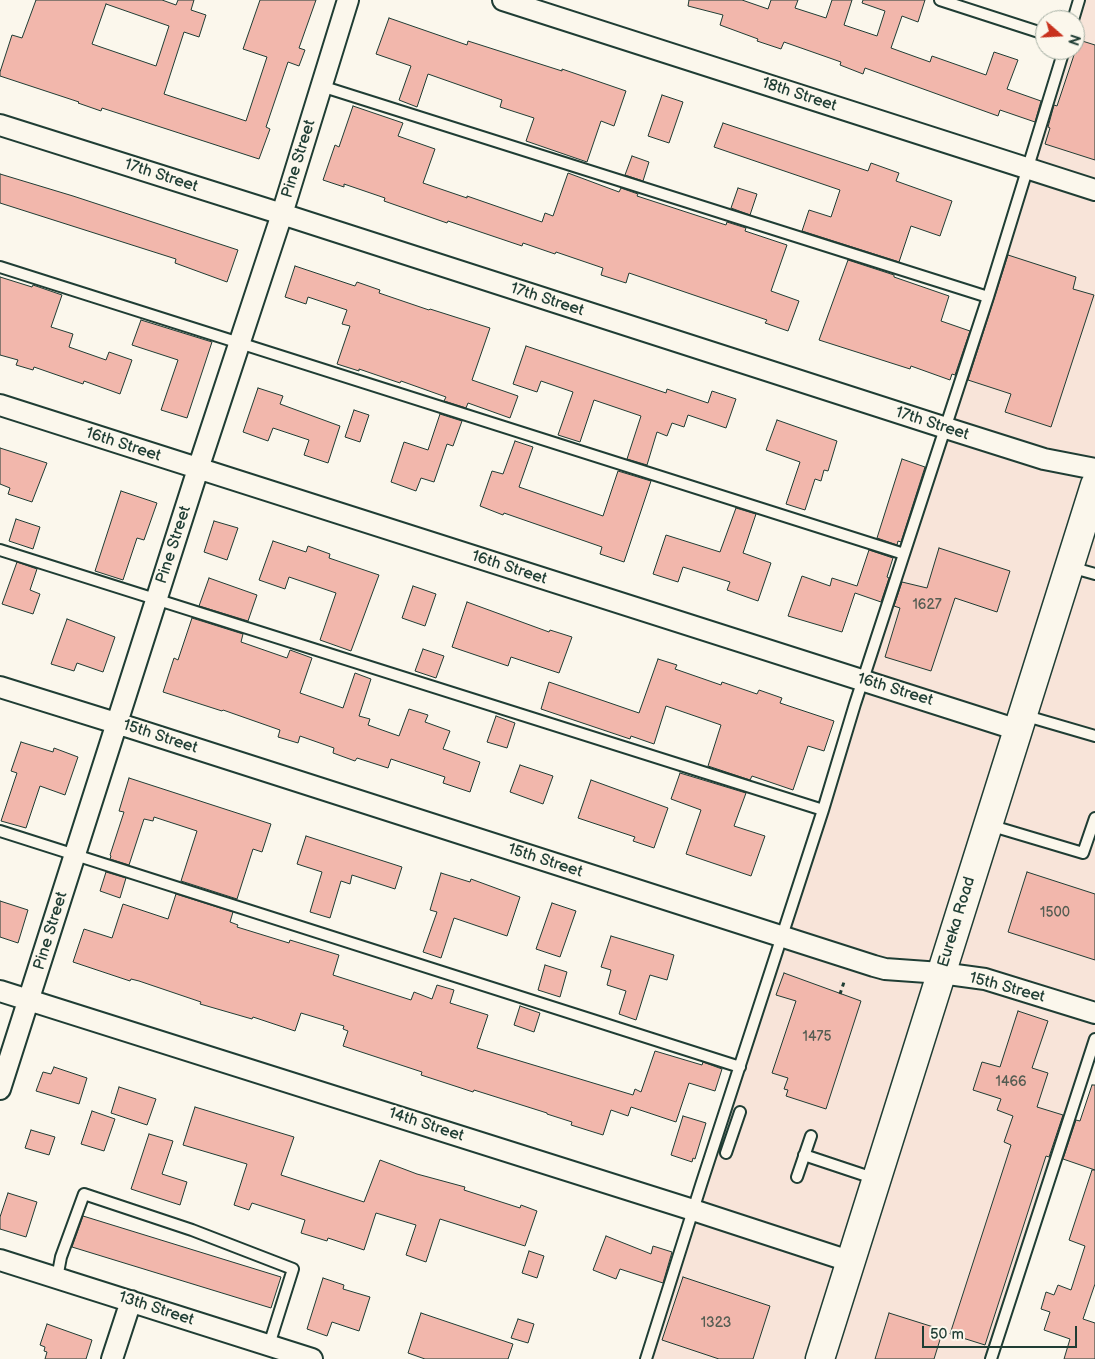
<!DOCTYPE html>
<style>
body{margin:0}
#map{position:relative;width:1095px;height:1359px;overflow:hidden;background:#fbf7ec;font-family:"Balsamiq Sans",sans-serif}
canvas{display:block}
.north{position:absolute;left:1035px;top:10px;width:50px;height:50px;box-sizing:border-box;background:#fbf7ec;border:1px solid #a3ada2;border-radius:50%;rotate:109deg;font-size:14px;font-weight:700;line-height:20px;text-align:center;color:#1f3d34}
.north::after{content:'';display:block;margin:auto;width:18px;height:22px;background:#c8321e;clip-path:polygon(50% 0,100% 100%,50% 72%,0 100%)}
.scale{position:absolute;left:922px;top:1326px;width:155px;height:22px;box-sizing:border-box;border:2px solid #1f3d34;border-top:0;padding-left:6px;font-size:15px;line-height:18px;white-space:nowrap;color:#1f3d34;-webkit-text-stroke:4px #fbf7ec;paint-order:stroke}
</style>
<div id="map">
<canvas width="1095" height="1359"></canvas>
<div class="north">N</div>
<div class="scale">50 m</div>
</div>
<script>
const c = document.querySelector('canvas').getContext('2d');
c.lineJoin = 'round';
function fill(path, color) { c.fillStyle = color; c.fill(path, 'evenodd'); }
const poly = rows => new Path2D(rows.map(r => 'M' + r).join(''));
function strokePath(path, color, width, dash) { c.strokeStyle = color; c.lineWidth = width; c.lineCap = dash ? 'butt' : 'round'; c.setLineDash(dash || []); c.stroke(path); }
function label(font, color, halo, rows, align = 'center') {
  c.font = font + ' "Balsamiq Sans",sans-serif'; c.lineWidth = 4; c.setLineDash([]); c.textBaseline = 'middle'; c.strokeStyle = halo; c.fillStyle = color; for (const [text, x, y, turn = 0] of rows) {
    c.save(); c.translate(x, y); c.rotate((+turn || 0) * Math.PI / 180); c.textAlign = isNaN(turn) ? turn : align; if (halo) c.strokeText(text, 0, 0); c.fillText(text, 0, 0); c.restore();
  }
}
fill(poly([
 [1079,0,1095,0,1095,1039,991,1359,646,1359,1064,50,1075,50,1075,20]
]), '#f8e4d9');
const building = poly([
 [36,0,162,0,176,5,178,0,194,0,191,10,206,15,199,37,184,32,164,94,246,121,267,57,243,49,260,0,316,0,299,48,305,50,299,66,288,62,266,127,270,129,259,159,102,108,101,111,78,103,79,102,0,76,0,72,12,35,22,38,36,0],
 [106,4,169,26,156,66,92,44,106,4],
 [689,0,742,0,768,9,771,0,798,0,795,8,826,18,832,0,852,0,844,25,877,36,885,11,862,3,863,0,925,0,918,22,902,16,891,48,930,62,932,56,986,75,994,52,1018,60,1007,89,1041,101,1035,122,1000,110,998,116,865,68,863,74,840,65,841,62,784,42,781,49,757,41,758,39,720,25,723,15,688,6,689,0],
 [389,18,467,45,468,41,562,71,562,69,626,91,614,126,601,121,587,162,526,141,534,118,500,107,502,100,428,74,417,107,399,100,411,66,376,54,389,18],
 [1079,40,1095,45,1095,160,1045,144,1050,128,1048,127,1054,105,1057,106,1079,40],
 [662,95,683,102,669,143,648,136,662,95],
 [353,106,403,123,398,136,435,149,423,183,467,198,467,196,542,222,545,213,553,216,568,173,619,192,621,188,638,194,637,196,726,225,727,222,746,228,745,231,787,245,771,291,799,301,788,331,765,323,767,320,629,273,626,283,601,275,603,268,556,252,555,254,523,243,522,246,448,221,447,223,384,201,385,198,344,184,344,187,323,180,335,145,339,147,353,106],
 [723,123,868,171,871,163,899,173,896,181,952,201,940,236,911,226,899,262,802,231,809,210,831,217,840,190,714,147,723,123],
 [632,156,649,162,643,181,625,175,632,156],
 [0,174,73,196,238,250,227,282,175,263,176,259,0,203,0,174],
 [738,188,757,194,750,215,731,208,738,188],
 [1008,255,1076,277,1073,289,1094,295,1051,427,1005,412,1011,394,968,380,1008,255],
 [848,260,894,275,894,277,949,296,941,321,970,331,955,375,952,374,950,380,911,366,910,369,819,340,848,260],
 [295,266,355,286,357,282,380,290,379,293,429,310,430,309,490,328,472,380,518,396,510,418,468,403,466,408,444,401,446,397,401,381,400,383,359,369,359,371,337,364,350,326,342,324,347,310,308,297,306,304,285,297,295,266],
 [0,277,32,287,33,285,62,295,51,327,73,334,69,347,106,360,109,352,132,360,120,394,84,381,83,384,34,367,33,370,16,365,18,360,0,355,0,277],
 [141,320,212,342,187,418,161,410,178,360,132,345,141,320],
 [526,346,666,393,667,389,708,403,712,391,736,399,726,428,688,415,684,427,672,423,667,436,657,432,647,465,627,459,641,416,594,400,580,442,558,435,573,392,541,381,537,392,513,384,526,346],
 [258,388,283,396,280,404,340,426,328,463,304,455,309,440,273,428,268,441,243,432,258,388],
 [354,410,369,415,360,442,345,437,354,410],
 [440,414,462,421,453,446,447,444,434,482,421,478,416,491,391,482,404,442,428,450,440,414],
 [777,420,837,441,828,471,824,470,821,481,815,479,805,510,786,504,800,462,766,450,777,420],
 [515,441,533,447,519,487,603,516,618,471,651,481,624,562,600,554,602,547,504,513,503,515,480,506,492,471,503,474,515,441],
 [0,448,47,463,32,502,8,494,10,488,0,484,0,448],
 [902,459,925,467,901,542,898,541,897,545,877,538,902,459],
 [121,491,157,503,144,540,137,538,123,580,95,571,121,491],
 [736,508,756,514,743,553,771,563,758,601,727,590,730,582,683,567,678,582,653,574,666,535,720,552,736,508],
 [16,519,40,527,33,549,9,541,16,519],
 [214,521,238,528,227,560,204,552,214,521],
 [273,541,306,552,308,546,330,554,329,558,379,575,351,651,320,640,336,593,289,577,285,589,259,580,273,541],
 [939,548,1010,571,997,612,955,598,931,671,885,657,900,608,894,606,902,582,927,588,939,548],
 [869,550,893,558,887,577,889,578,881,602,855,593,842,632,788,616,802,576,830,586,832,578,857,586,869,550],
 [17,562,37,569,30,590,40,594,33,614,2,604,17,562],
 [209,578,257,595,248,621,199,606,209,578],
 [413,586,436,594,425,626,402,618,413,586],
 [467,602,549,632,550,630,572,637,559,673,511,657,508,666,452,647,467,602],
 [192,618,243,634,241,642,287,658,290,650,312,658,300,693,343,708,355,673,371,679,359,716,370,719,368,725,399,736,409,709,428,715,425,722,450,731,443,749,480,762,470,792,443,783,445,777,391,759,388,768,357,758,355,761,333,753,334,748,300,736,298,743,278,737,280,730,223,710,222,711,163,692,174,658,178,660,192,618],
 [67,619,115,637,103,672,77,663,74,671,51,664,67,619],
 [423,649,444,656,436,678,415,671,423,649],
 [658,659,677,665,675,669,721,685,722,682,757,694,759,690,782,698,780,703,834,721,824,751,808,746,793,790,752,776,750,780,708,766,721,725,666,706,654,744,631,736,630,739,541,709,549,682,639,713,658,659],
 [496,716,515,723,507,748,487,742,496,716],
 [21,742,53,752,54,748,78,757,65,795,40,786,26,828,1,821,17,773,11,771,21,742],
 [520,765,553,776,543,804,510,792,520,765],
 [680,773,746,793,734,826,765,836,751,876,686,854,701,810,671,799,680,773],
 [129,778,271,824,262,852,253,849,237,899,181,881,197,831,154,817,153,821,144,819,129,865,110,859,111,856,110,855,124,812,119,811,129,778],
 [591,780,668,808,654,848,633,841,635,837,578,818,591,780],
 [306,836,402,867,395,889,352,875,350,884,341,881,330,918,310,912,322,872,297,864,306,836],
 [106,872,126,878,120,898,100,891,106,872],
 [1027,872,1095,894,1095,960,1008,932,1027,872],
 [441,873,470,882,471,879,520,897,507,936,454,918,441,958,423,952,437,912,430,910,441,873],
 [176,894,233,912,230,922,238,925,237,927,289,943,290,940,339,955,333,975,411,1000,414,992,432,999,437,985,454,990,450,1003,488,1015,477,1048,633,1095,635,1089,641,1092,655,1051,702,1065,703,1062,722,1069,715,1091,689,1083,676,1122,631,1107,628,1116,611,1110,603,1135,571,1125,572,1122,547,1114,547,1113,474,1090,473,1092,461,1088,421,1075,422,1072,343,1046,348,1031,343,1029,344,1026,301,1013,295,1031,253,1017,252,1019,200,1004,201,1002,139,981,131,979,130,981,73,962,84,929,112,938,123,904,168,919,176,894],
 [0,901,28,910,18,943,0,937,0,901],
 [552,903,576,911,560,957,536,949,552,903],
 [611,936,674,955,667,980,650,975,636,1020,619,1014,626,991,607,985,611,970,601,967,611,936],
 [545,965,567,972,560,997,538,990,545,965],
 [784,973,861,1001,826,1109,786,1096,788,1090,784,1089,788,1078,772,1073,796,1001,776,995,784,973],
 [520,1006,540,1013,534,1032,514,1025,520,1006],
 [1018,1011,1048,1021,1032,1068,1048,1073,1037,1107,1063,1115,1049,1157,1046,1156,985,1345,950,1334,1011,1145,1004,1142,1013,1116,997,1110,1001,1099,973,1090,982,1062,1000,1067,1018,1011],
 [54,1067,87,1078,79,1104,36,1091,43,1072,51,1074,54,1067],
 [1092,1085,1095,1085,1095,1170,1063,1159,1076,1120,1080,1121,1092,1085],
 [119,1087,156,1099,147,1125,111,1113,119,1087],
 [195,1107,294,1137,281,1175,364,1202,380,1160,417,1174,465,1187,464,1190,520,1208,521,1205,537,1211,525,1246,440,1219,426,1262,406,1255,416,1225,376,1213,364,1250,328,1238,327,1241,301,1233,305,1220,252,1203,249,1210,234,1205,247,1164,183,1145,195,1107],
 [92,1111,115,1119,104,1151,81,1144,92,1111],
 [683,1116,706,1123,695,1159,693,1158,692,1162,671,1155,683,1116],
 [31,1130,55,1137,49,1155,25,1148,31,1130],
 [149,1134,173,1141,162,1174,187,1182,180,1205,131,1189,149,1134],
 [1092,1170,1095,1170,1095,1284,1083,1319,1095,1323,1095,1359,1064,1359,1070,1339,1044,1330,1050,1312,1041,1309,1046,1292,1054,1295,1058,1285,1071,1290,1085,1246,1069,1240,1092,1170],
 [8,1193,37,1202,26,1237,0,1229,0,1217,8,1193],
 [83,1216,281,1277,271,1308,72,1247,83,1216],
 [606,1236,651,1254,653,1246,672,1252,663,1283,620,1269,616,1279,593,1270,606,1236],
 [529,1251,544,1256,537,1278,522,1273,529,1251],
 [683,1277,770,1306,753,1359,719,1359,662,1340,683,1277],
 [323,1278,344,1285,343,1289,370,1297,359,1331,332,1322,327,1336,307,1329,323,1278],
 [421,1313,513,1344,508,1359,425,1359,408,1353,421,1313],
 [889,1313,943,1330,934,1359,875,1359,889,1313],
 [518,1319,534,1324,528,1343,511,1338,518,1319],
 [47,1324,92,1340,86,1359,45,1359,47,1352,44,1351,45,1347,40,1345,47,1324]
]);
fill(building, '#f2b7ac');
strokePath(building, '#1f3d34', 1);
const service = poly([
 [940,0,1045,34],
 [1073,20,1079,0],
 [321,86,988,297],
 [0,267,904,554],
 [0,550,823,810],
 [1070,567,1095,574],
 [1023,715,1095,736],
 [989,825,1083,853,1095,818],
 [0,831,740,1067],
 [726,1153,740,1112],
 [804,1155,876,1179],
 [797,1177,811,1136],
 [57,1278,61,1257,84,1194,192,1230,293,1269,269,1345],
 [646,1359,701,1185,823,810,855,704,988,297,1064,50],
 [991,1359,1095,1039]
]);
const minor = poly([
 [503,0,1095,190],
 [0,125,282,214,946,428,1044,459,1095,469],
 [0,405,1018,730],
 [0,687,135,729,874,966,885,969,941,973,985,979,1095,1013],
 [0,991,693,1210,852,1262],
 [0,1089,198,469,282,214,348,0],
 [0,1260,312,1359],
 [112,1359,131,1301]
]);
const secondary = poly([
 [820,1359,1095,485]
]);
strokePath(service, '#1f3d34', 14);
strokePath(minor, '#1f3d34', 24);
strokePath(secondary, '#1f3d34', 31);
strokePath(poly([
 [840,994,844,982]
]), '#1f3d34', 3, [4, 4]);
strokePath(service, '#fbf7ec', 10);
strokePath(minor, '#fbf7ec', 20);
strokePath(secondary, '#fbf7ec', 28);
label('14px', '#545c52', null, [
 ["1627",927,605],
 ["1500",1055,913],
 ["1475",817,1037],
 ["1466",1011,1082],
 ["1323",716,1323]
]);
label('16px', '#1f3d34', '#fbf7ec', [
 ["18th Street",799,95,18],
 ["Pine Street",299,159,-73],
 ["17th Street",161,176,18],
 ["17th Street",547,300,18],
 ["17th Street",932,424,18],
 ["16th Street",123,445,18],
 ["Pine Street",174,545,-72],
 ["16th Street",509,568,18],
 ["16th Street",895,690,17],
 ["15th Street",160,737,18],
 ["15th Street",545,861,18],
 ["Eureka Road",957,922,-73],
 ["Pine Street",51,931,-73],
 ["15th Street",1007,988,15],
 ["14th Street",426,1125,18],
 ["13th Street",156,1309,18]
]);
</script>
